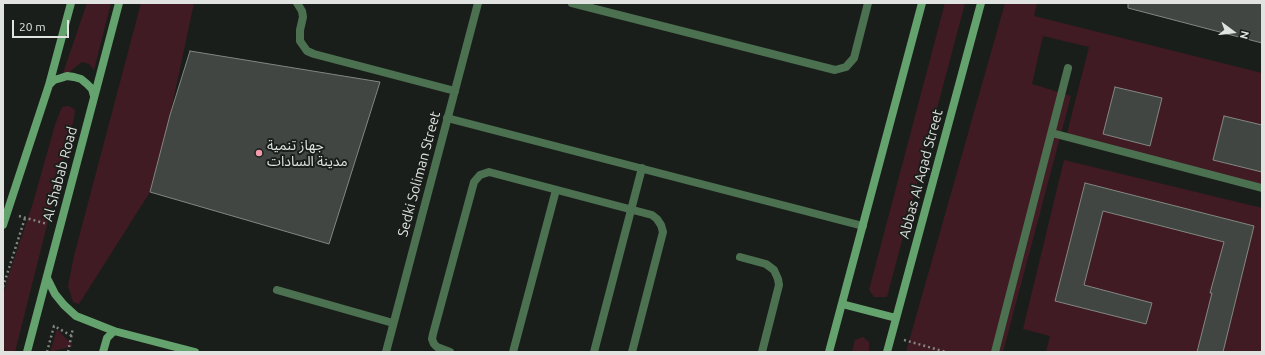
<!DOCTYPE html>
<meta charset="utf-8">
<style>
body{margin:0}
#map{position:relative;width:1265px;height:355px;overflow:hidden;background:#1a1e1a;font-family:Ubuntu,sans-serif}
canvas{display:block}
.frame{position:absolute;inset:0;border:4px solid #e0e3e0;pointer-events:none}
.north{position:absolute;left:1213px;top:12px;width:40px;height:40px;-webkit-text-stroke:3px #1a1e1a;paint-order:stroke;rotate:105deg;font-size:11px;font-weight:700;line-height:16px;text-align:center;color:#e0e3e0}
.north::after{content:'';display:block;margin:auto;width:14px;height:18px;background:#e0e3e0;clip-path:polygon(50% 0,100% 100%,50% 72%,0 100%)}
.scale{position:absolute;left:12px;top:20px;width:57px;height:18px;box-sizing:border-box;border:2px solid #e0e3e0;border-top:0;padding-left:5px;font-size:12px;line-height:14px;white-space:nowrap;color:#e0e3e0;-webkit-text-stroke:3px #1a1e1a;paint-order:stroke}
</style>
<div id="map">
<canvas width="1265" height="355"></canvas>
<div class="frame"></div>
<div class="north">N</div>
<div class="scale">20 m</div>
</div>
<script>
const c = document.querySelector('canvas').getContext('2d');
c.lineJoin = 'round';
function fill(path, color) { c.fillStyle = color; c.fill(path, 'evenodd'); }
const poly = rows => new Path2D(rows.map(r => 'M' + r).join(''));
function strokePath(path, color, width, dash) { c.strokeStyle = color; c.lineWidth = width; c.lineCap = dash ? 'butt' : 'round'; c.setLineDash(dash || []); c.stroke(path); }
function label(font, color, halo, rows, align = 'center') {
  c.font = font + ' Ubuntu,"Noto Sans Arabic",sans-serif'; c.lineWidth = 4; c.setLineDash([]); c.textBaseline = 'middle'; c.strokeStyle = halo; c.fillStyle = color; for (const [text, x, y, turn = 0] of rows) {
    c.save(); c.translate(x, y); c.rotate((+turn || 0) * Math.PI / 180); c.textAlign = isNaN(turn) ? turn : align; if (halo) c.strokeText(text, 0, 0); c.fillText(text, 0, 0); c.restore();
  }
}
fill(poly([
 [87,3,111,3,94,70,89,64,82,62,74,68,60,82],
 [141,3,194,3,170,115,150,192,79,304,73,302,68,286,74,256],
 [945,3,965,3,887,297,874,297,869,290],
 [1005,3,1037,3,1034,16,1262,73,1262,186,1066,137,1089,47,1043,36,1032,84,1071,96,1003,352,906,352],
 [69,106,75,110,74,118,15,352,3,352,3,295,8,277,33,203,55,125,62,107],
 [1064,160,1262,208,1262,352,1046,352,1050,336,1023,329],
 [57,329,73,346,50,352],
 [863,337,869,342,869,352,852,352,855,340]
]), '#401b23');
const building = poly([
 [1128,3,1262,3,1262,43,1128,8,1128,3],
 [190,51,380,82,329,244,150,192,170,115,190,51],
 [1115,87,1162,98,1150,146,1103,134,1115,87],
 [1224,116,1262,125,1262,172,1213,160,1224,116],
 [1085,183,1254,226,1223,352,1197,352,1212,293,1210,293,1224,242,1103,211,1084,285,1152,303,1146,324,1055,301,1085,183]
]);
fill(building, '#414642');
strokePath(building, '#828782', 1);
strokePath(poly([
 [19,216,47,224],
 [3,287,25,218],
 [904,340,946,352],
 [47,352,54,326,72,336],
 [68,352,73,328]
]), '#828582', 2.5, [2, 3]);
strokePath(poly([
 [297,3,302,11,303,17,300,30,300,41,307,51,314,54,455,91],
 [572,3,835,70,846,67,854,58,868,3],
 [447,118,863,226],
 [740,257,766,264,774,270,778,279,779,285,762,352],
 [277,290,393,323],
 [450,352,437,347,434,344,432,339,433,334,474,182,480,175,489,172,652,215,657,219,661,225,663,232,632,352],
 [513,352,556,190],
 [594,352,642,168]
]), '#4c7151', 8);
strokePath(poly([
 [1052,133,1262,188],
 [386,352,478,3],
 [995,352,1068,68]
]), '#4c7151', 8);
strokePath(poly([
 [49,85,54,80,61,78,67,76,74,77,81,79,87,84,92,89,94,96],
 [3,225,49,85,71,3],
 [47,278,55,294,64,305,76,316,114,331,195,352],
 [842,304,896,318],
 [27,352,119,3],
 [103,352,107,338,114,331],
 [829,352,922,3],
 [887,352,981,3]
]), '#64a26e', 8);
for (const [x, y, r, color] of [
 [259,153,4,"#f39aab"]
]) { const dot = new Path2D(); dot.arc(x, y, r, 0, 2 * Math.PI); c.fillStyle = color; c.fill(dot); strokePath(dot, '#1a1e1a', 1.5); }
label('14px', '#e0e3e0', '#1a1e1a', [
 ["جهاز تنمية",267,145],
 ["مدينة السادات",267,161]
], 'left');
label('14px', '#e0e3e0', '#1a1e1a', [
 ["Al Shabab Road",60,174,-75],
 ["Sedki Soliman Street",419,174,-75],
 ["Abbas Al Aqad Street",921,174,-75]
]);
</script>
